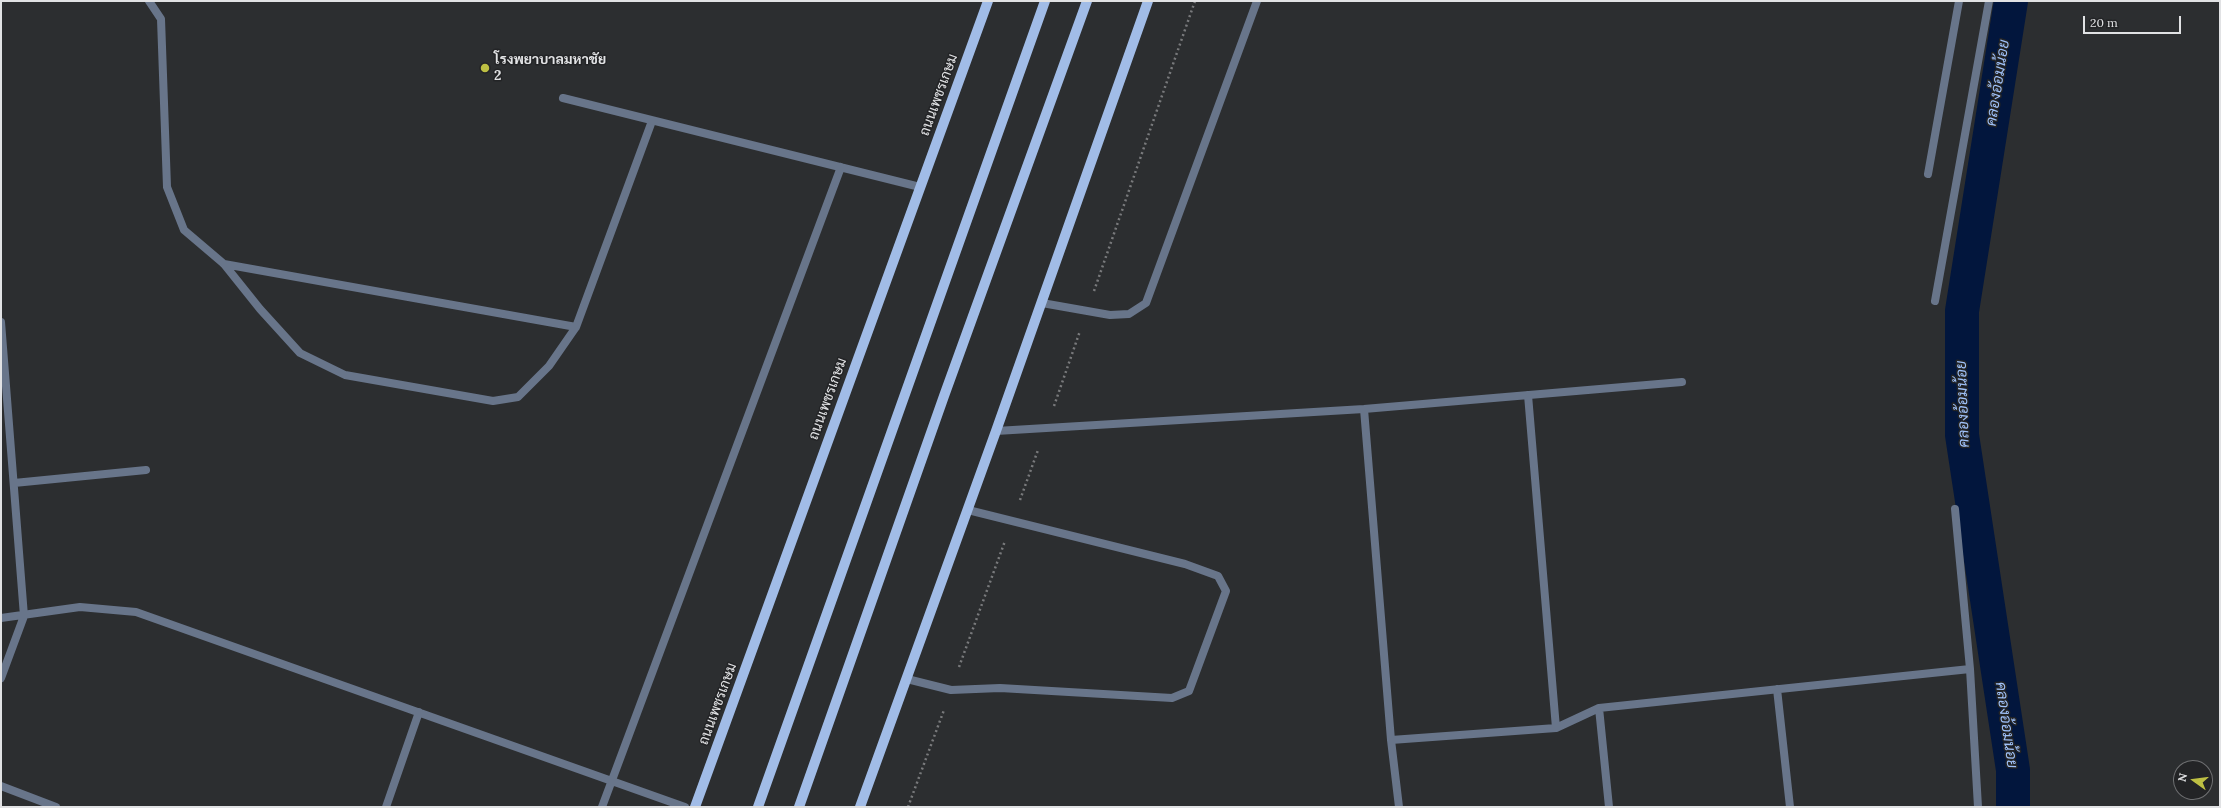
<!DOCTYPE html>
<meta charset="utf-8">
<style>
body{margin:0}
#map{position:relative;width:2221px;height:808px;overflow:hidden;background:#2c2e30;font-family:Lora,serif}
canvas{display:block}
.frame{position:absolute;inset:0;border:2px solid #e1e2e4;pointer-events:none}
.north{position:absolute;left:2173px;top:760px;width:40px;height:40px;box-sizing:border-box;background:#232426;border:1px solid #6f7072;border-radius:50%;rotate:284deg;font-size:11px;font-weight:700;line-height:16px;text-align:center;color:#e1e2e4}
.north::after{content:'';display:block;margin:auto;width:14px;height:18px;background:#bdbf43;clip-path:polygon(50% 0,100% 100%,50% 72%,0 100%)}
.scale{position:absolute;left:2083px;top:16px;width:98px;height:18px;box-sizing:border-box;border:2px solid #e1e2e4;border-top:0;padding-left:5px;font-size:12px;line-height:14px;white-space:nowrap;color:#e1e2e4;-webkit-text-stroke:3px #232426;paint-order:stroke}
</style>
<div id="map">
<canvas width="2221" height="808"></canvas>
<div class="frame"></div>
<div class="north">N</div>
<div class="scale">20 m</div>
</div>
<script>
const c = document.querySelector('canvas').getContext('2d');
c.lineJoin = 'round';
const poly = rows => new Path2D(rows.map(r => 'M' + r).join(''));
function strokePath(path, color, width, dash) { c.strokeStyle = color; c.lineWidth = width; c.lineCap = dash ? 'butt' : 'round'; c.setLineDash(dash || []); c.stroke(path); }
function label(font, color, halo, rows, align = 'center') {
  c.font = font + ' Lora,Sarabun,serif'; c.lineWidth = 3; c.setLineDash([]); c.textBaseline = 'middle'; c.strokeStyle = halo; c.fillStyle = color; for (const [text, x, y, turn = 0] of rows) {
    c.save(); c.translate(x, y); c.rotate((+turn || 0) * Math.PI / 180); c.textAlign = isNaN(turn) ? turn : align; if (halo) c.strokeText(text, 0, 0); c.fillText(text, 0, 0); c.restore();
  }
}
strokePath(poly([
 [2011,1,1962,311,1962,435,2013,770,2013,807]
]), '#02163d', 34);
strokePath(poly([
 [1094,291,1195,1],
 [1054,406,1080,331],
 [1020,500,1038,450],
 [959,667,1005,541],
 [908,807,944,710]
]), '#797a7c', 2.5, [2, 3]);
strokePath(poly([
 [149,1,161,19,167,187,184,230,224,264,260,309,300,353,345,375,493,401,518,397,549,366,576,327,652,121],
 [1928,174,1959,1],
 [224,264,576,327],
 [1042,303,1110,315,1129,314,1146,303,1257,1],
 [907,679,951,690,1000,688,1172,698,1189,691,1226,591,1218,576,1185,564,968,510]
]), '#68758a', 8);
strokePath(poly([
 [563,98,920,187],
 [1935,301,1989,1],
 [1,322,24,616,1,678],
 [1528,395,1556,728],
 [1364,409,1391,740,1556,728,1599,708,1970,669],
 [996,431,1364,409,1682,382],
 [14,483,146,470],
 [1955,509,1970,669,1978,807],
 [1,618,80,607,136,612,685,807],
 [1777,689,1790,807],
 [1599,708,1609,807],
 [1391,740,1399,807],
 [1,786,56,807],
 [386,807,419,712],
 [602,807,841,167]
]), '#68758a', 8);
strokePath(poly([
 [695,807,988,1],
 [758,807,1045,1],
 [799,807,944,396,1087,1],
 [860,807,996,431,1148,1]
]), '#a1bce7', 10);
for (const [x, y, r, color] of [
 [485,68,5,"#bdbf43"]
]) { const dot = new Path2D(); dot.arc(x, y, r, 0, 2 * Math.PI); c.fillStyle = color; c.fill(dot); strokePath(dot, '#232426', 1.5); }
label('bold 14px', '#e1e2e4', '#232426', [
 ["โรงพยาบาลมหาชัย",494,60],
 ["2",494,76]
], 'left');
label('14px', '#e1e2e4', '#232426', [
 ["ถนนเพชรเกษม",939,95,-70],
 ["ถนนเพชรเกษม",828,399,-70],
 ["ถนนเพชรเกษม",718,704,-70]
]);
label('italic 15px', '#9fc1f9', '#232426', [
 ["คลองอ้อมน้อย",1998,83,-81],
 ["คลองอ้อมน้อย",1963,404,-92],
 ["คลองอ้อมน้อย",2006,725,82]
]);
</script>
